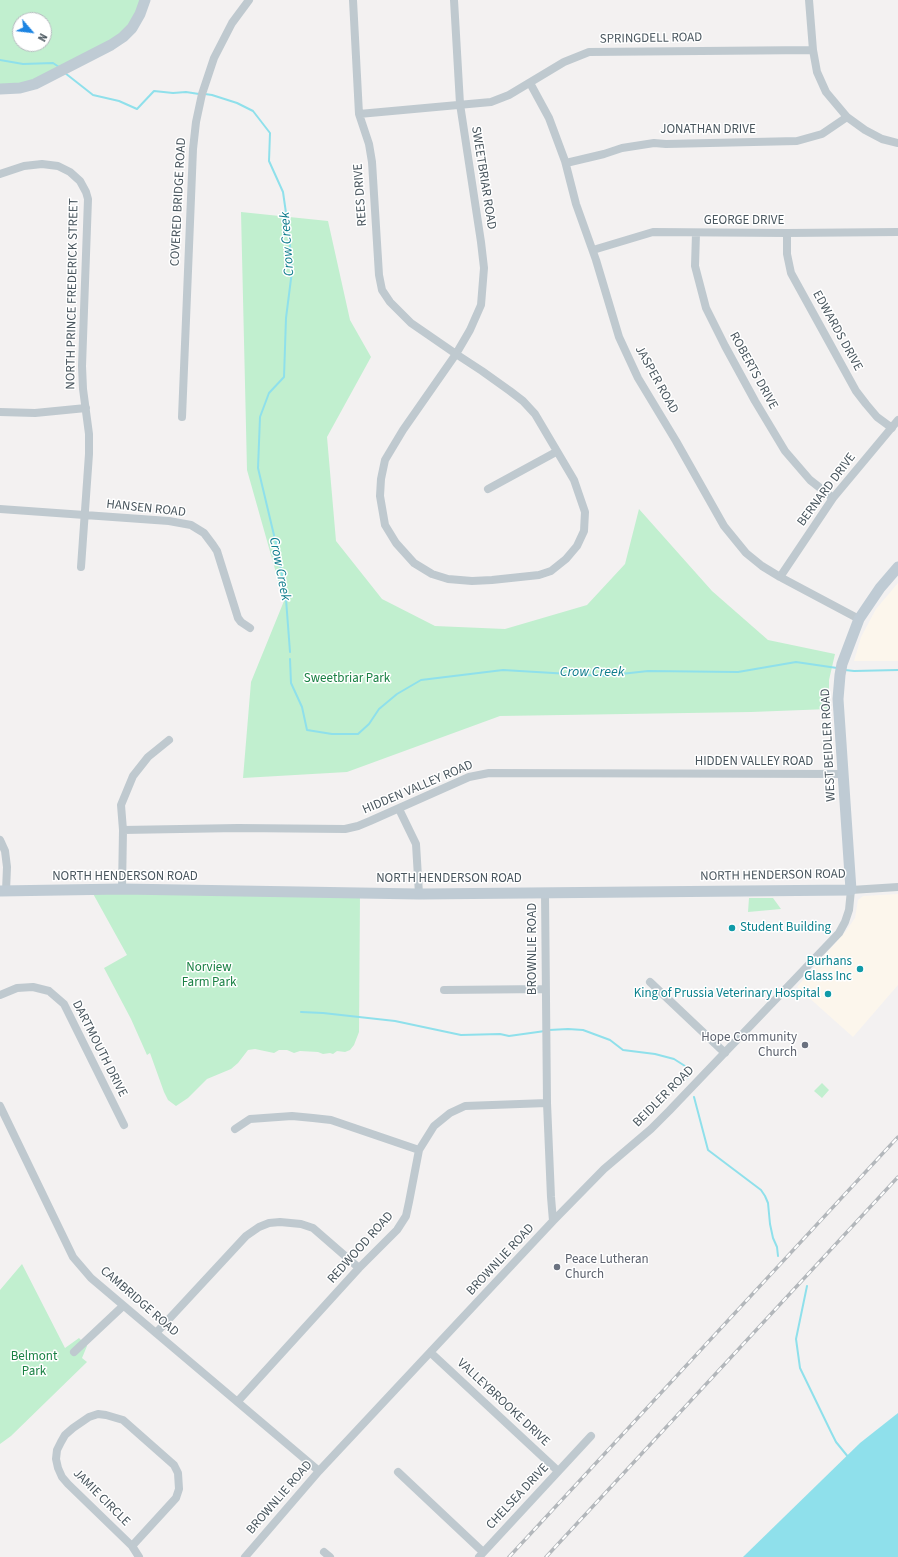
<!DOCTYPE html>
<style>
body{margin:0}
#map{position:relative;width:898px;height:1557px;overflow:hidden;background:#f3f1f1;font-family:"Source Sans 3",sans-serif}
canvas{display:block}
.north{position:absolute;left:12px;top:12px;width:40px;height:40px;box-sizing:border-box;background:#fff;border:1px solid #b6bbbf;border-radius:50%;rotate:118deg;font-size:11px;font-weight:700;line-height:16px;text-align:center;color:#49565e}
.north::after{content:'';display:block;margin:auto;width:14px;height:18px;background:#1c84e2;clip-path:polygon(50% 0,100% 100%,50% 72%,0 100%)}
</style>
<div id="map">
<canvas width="898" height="1557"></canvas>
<div class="north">N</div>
</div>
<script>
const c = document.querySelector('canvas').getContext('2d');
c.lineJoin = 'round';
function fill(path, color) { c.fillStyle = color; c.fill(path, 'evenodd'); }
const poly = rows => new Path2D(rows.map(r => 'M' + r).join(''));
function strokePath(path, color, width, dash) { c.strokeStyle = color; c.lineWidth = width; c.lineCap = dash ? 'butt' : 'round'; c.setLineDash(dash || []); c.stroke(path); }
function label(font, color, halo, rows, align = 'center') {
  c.font = font + ' "Source Sans 3",sans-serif'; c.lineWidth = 3; c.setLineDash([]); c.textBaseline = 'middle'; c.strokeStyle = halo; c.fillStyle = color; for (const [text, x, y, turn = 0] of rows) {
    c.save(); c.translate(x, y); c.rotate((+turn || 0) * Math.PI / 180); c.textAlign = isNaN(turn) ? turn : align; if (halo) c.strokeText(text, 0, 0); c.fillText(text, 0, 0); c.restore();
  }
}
fill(poly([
 [898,583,898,661,854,661,861,637,876,609],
 [898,894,898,985,853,1037,797,987,846,931,855,918,858,900,863,896]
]), '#fcf6ec');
fill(poly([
 [0,0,145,0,132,28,58,74,0,89],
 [20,20,44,20,44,44,20,44],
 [241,212,328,221,350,320,371,357,327,437,336,541,382,599,435,626,505,629,587,605,625,564,639,509,712,591,768,640,835,654,829,680,829,709,751,712,500,716,347,772,243,778,251,682,284,601,247,470],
 [91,890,360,893,359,1032,354,1045,350,1050,345,1052,337,1051,333,1054,330,1053,323,1054,318,1052,300,1051,294,1053,287,1050,279,1050,274,1053,255,1049,248,1050,238,1063,231,1069,207,1079,188,1098,176,1106,168,1100,164,1092,150,1053,147,1055,131,1019,104,968,127,955],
 [749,898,773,898,781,909,748,912],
 [822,1083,829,1090,822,1098,814,1091],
 [22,1264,65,1348,79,1338,87,1346,82,1358,87,1362,11,1436,0,1444,0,1290]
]), '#c1efcf');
fill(poly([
 [898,1413,898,1557,743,1557,860,1443]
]), '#8fe0eb');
strokePath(poly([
 [0,60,23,64,53,63,59,67],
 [65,73,93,95,119,101,137,109,154,91,173,93,186,92,199,94],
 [205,94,212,95,237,103,253,111,270,133,269,161,283,192,289,234,292,271,286,318,284,377,269,393,260,417,258,468,278,552,286,599,290,652],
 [290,659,291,683,302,707,307,730,332,734,358,734,369,724,379,709,397,694,421,680,503,670,603,676,648,671,738,672,796,662,837,668],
 [845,670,854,671,898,670],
 [301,1012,323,1013,395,1021,461,1035,500,1034,509,1036,545,1031],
 [549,1030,568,1029,583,1030,610,1040,623,1050,655,1054,674,1059,685,1066,688,1078],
 [694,1097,708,1150,761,1190,765,1196,768,1203,770,1224,773,1238,777,1247,778,1256],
 [807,1286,796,1339,800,1368,831,1432,836,1442,849,1458]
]), '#8fe0eb', 2);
strokePath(poly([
 [353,0,359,114,369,144,372,162,379,275,382,290,390,302,411,323,456,354,470,330,481,305,484,268,481,242,460,104,454,0],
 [809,0,813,50,817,72,826,92,847,117,865,130,882,139,898,143],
 [530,83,549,118,565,161,576,204,596,260,619,337,638,378,676,441,724,526,746,553,762,566,780,577,859,619],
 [359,114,491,102,509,95,564,62,589,52,813,50],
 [566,163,604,154,622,148,654,143,666,144,797,141,822,134,847,117],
 [0,174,24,166,42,164,58,166,70,172,80,181,86,192,88,199,82,366,83,389,89,434,89,454,81,567],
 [696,233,695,266,706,308,725,346,755,401,785,451,810,480,833,498],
 [787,233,787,254,791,273,856,391,866,404,877,417,892,428],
 [593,250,653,232,787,233,898,232],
 [456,354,482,371,510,391,523,401,535,414,574,480,585,512,584,531,577,546,566,559,551,571,539,575,492,580,472,581,448,579,432,574,414,563,396,543,385,525,380,496,381,479,385,460,403,430,456,354],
 [0,412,35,413,86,408],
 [182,417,193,149,196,122,202,94,214,58,232,23,249,0],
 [488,489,556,452],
 [0,509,169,521,191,525,204,533,213,545,217,551,238,618,241,622,250,628],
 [780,577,833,498,898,420],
 [399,809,416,844,419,894],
 [123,830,238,828,345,829,358,826,370,821,469,777,489,773,843,774],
 [0,840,5,851,7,867,6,891],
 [122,889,123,830,121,805,133,776,148,757,169,740],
 [650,982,725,1053],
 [444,990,545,989],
 [0,995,17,988,33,987,49,991,64,1004,124,1125],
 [0,1106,73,1257,91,1278,319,1471],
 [235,1129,250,1119,292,1116,313,1118,331,1120,419,1150],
 [553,1221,604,1169,651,1129,669,1111,839,933,845,922,849,910,851,890,898,887],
 [156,1333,246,1236,259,1227,269,1223,280,1222,301,1224,313,1228,359,1268],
 [74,1352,123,1306],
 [431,1353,558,1471],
 [238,1401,359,1268,397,1230,406,1216,409,1202,419,1150,434,1126,450,1113,465,1106,547,1103],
 [398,1472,483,1552],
 [132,1546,176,1498,179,1489,178,1473,174,1465,123,1420,106,1415,98,1414,89,1417,73,1428,65,1435,61,1442,57,1450,56,1459,58,1468,62,1477,68,1484,132,1546,139,1557],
 [324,1552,330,1557],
 [245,1557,319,1471,553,1221,551,1197,547,1103,545,893],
 [479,1557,591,1436]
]), '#bfc9cf', 8);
strokePath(poly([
 [0,89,20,88,35,84,111,45,123,37,132,28,140,14,145,0],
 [0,891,122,889,419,894,851,890,838,699,840,675,842,664,859,619,880,588,898,567]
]), '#bfcbd4', 11);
const rail = poly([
 [509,1557,898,1137],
 [546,1557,898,1177]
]);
strokePath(rail, '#b3b7bb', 3.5);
strokePath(rail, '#fff', 2, [6]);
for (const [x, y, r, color] of [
 [732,928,4,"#0f9aa8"],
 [860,969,4,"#0f9aa8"],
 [828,994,4,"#0f9aa8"],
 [805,1045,4,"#6b7280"],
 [557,1267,4,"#6b7280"]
]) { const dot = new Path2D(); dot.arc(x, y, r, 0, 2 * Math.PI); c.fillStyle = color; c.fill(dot); strokePath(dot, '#fff', 1.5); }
label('13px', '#49565e', '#fff', [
 ["SPRINGDELL ROAD",651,39,-1],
 ["JONATHAN DRIVE",708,130],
 ["SWEETBRIAR ROAD",483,178,81],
 ["REES DRIVE",361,195,-94],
 ["COVERED BRIDGE ROAD",179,202,-87],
 ["GEORGE DRIVE",744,221],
 ["NORTH PRINCE FREDERICK STREET",73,294,-89],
 ["EDWARDS DRIVE",837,331,61],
 ["ROBERTS DRIVE",753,371,61],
 ["JASPER ROAD",656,380,61],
 ["BERNARD DRIVE",827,490,-53],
 ["HANSEN ROAD",146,509,6],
 ["WEST BEIDLER ROAD",829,745,-93],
 ["HIDDEN VALLEY ROAD",754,762],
 ["HIDDEN VALLEY ROAD",418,788,-23],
 ["NORTH HENDERSON ROAD",773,876,-1],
 ["NORTH HENDERSON ROAD",125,877],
 ["NORTH HENDERSON ROAD",449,879],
 ["BROWNLIE ROAD",533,949,-90],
 ["DARTMOUTH DRIVE",99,1049,63],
 ["BEIDLER ROAD",664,1097,-45],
 ["REDWOOD ROAD",361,1248,-48],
 ["BROWNLIE ROAD",501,1260,-47],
 ["CAMBRIDGE ROAD",139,1302,41],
 ["VALLEYBROOKE DRIVE",503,1403,43],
 ["CHELSEA DRIVE",518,1497,-47],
 ["JAMIE CIRCLE",101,1498,45],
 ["BROWNLIE ROAD",280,1498,-49]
]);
label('13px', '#198043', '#fff', [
 ["Sweetbriar Park",347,679],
 ["Norview",209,968],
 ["Farm Park",209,983],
 ["Belmont",34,1357],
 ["Park",34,1372]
]);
label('13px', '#0d838f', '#fff', [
 ["Student Building",740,928,"left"],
 ["Burhans",852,962],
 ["Glass Inc",852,977],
 ["King of Prussia Veterinary Hospital",820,994]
], 'right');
label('13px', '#5b616d', '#fff', [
 ["Hope Community",797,1038],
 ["Church",797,1053],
 ["Peace Lutheran",565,1260,"left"],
 ["Church",565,1275,"left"]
], 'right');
label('italic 14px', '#0f7d8d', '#fff', [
 ["Crow Creek",288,244,-94],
 ["Crow Creek",279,569,79],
 ["Crow Creek",592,673]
]);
</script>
